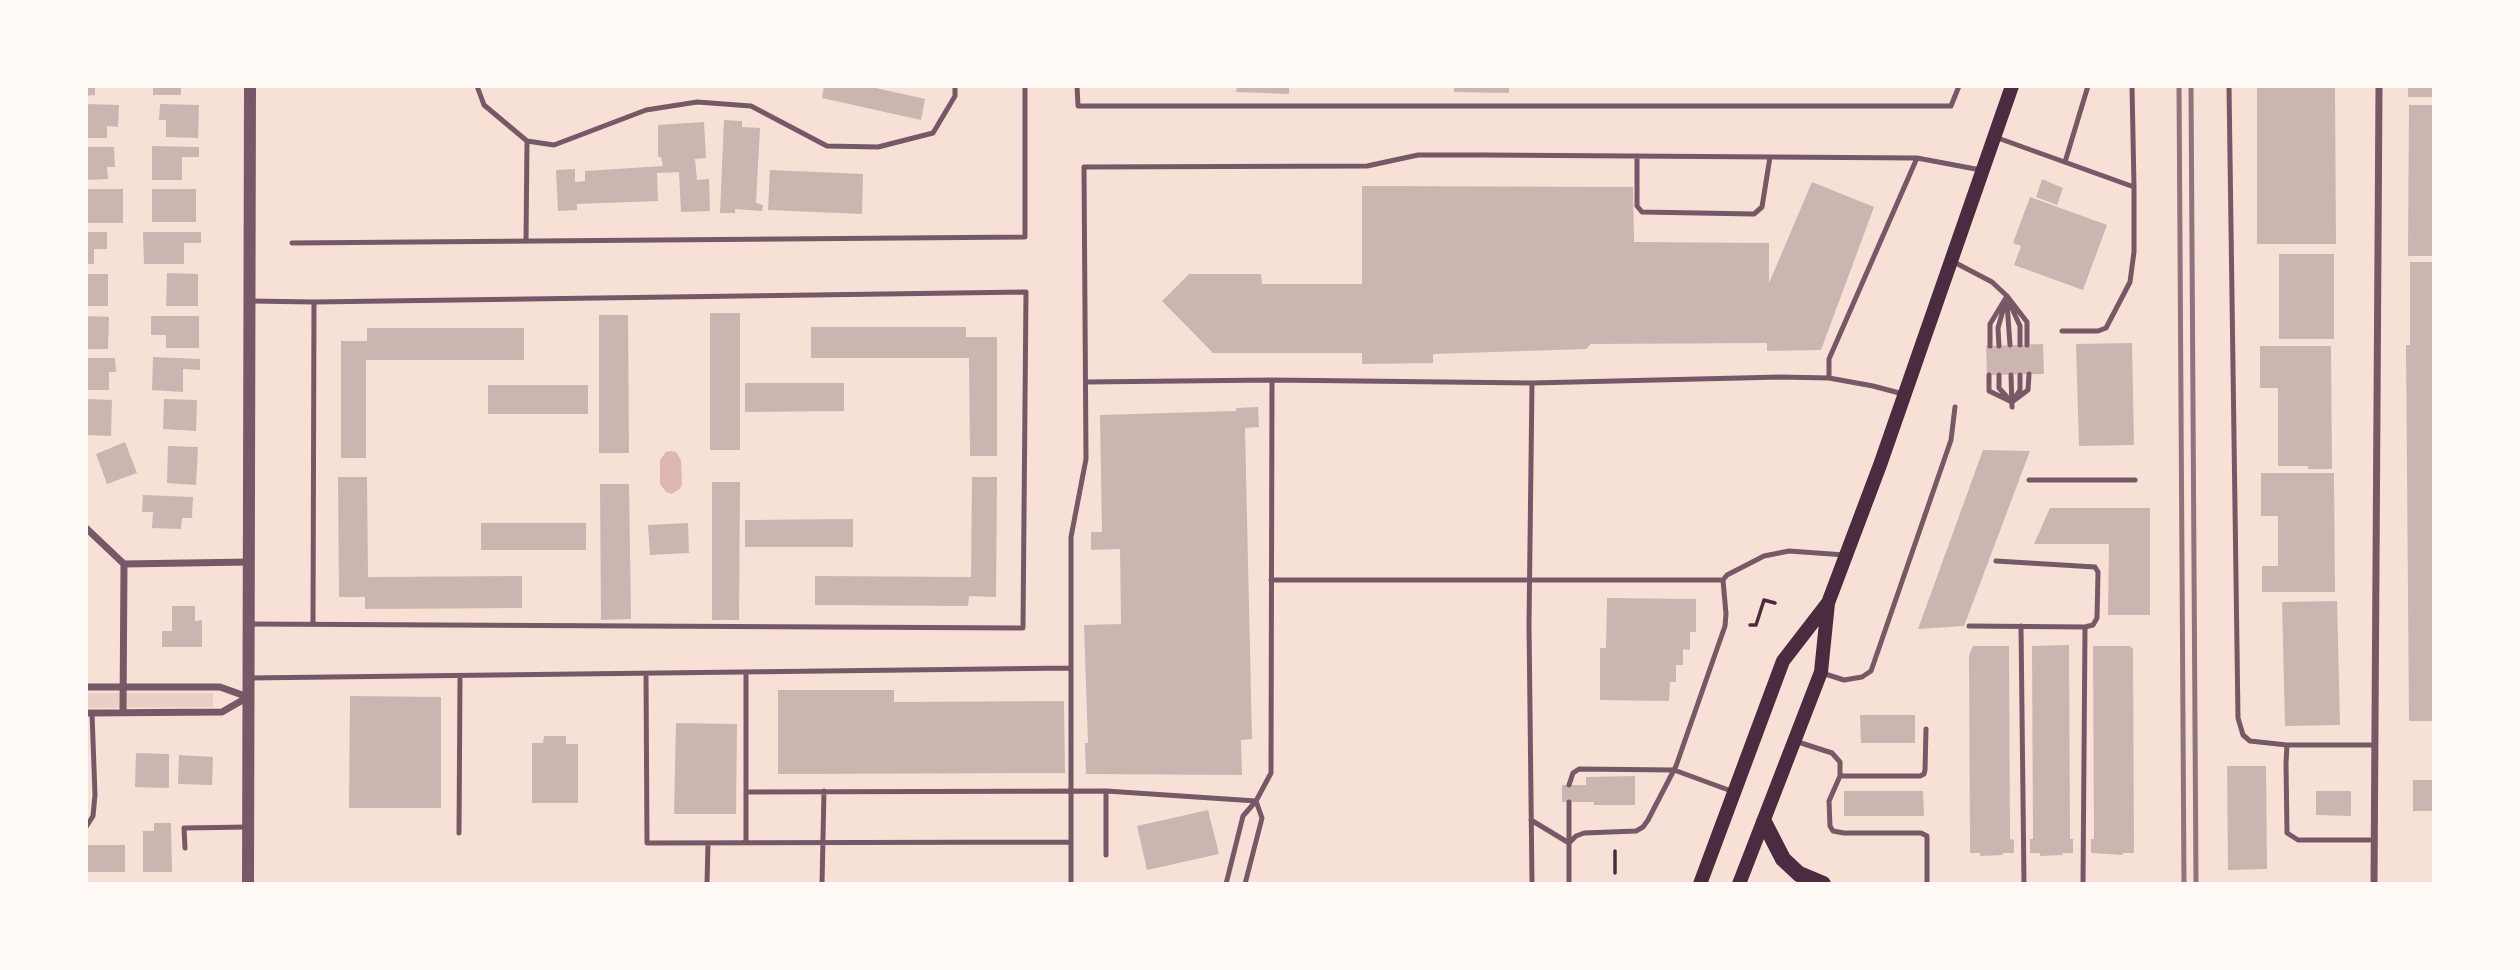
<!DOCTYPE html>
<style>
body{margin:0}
#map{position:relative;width:2520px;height:970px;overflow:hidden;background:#f7e1d7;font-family:Lato,sans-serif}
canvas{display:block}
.frame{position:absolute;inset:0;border:88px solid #fffaf5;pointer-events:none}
</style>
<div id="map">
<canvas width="2520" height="970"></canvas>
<div class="frame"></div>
</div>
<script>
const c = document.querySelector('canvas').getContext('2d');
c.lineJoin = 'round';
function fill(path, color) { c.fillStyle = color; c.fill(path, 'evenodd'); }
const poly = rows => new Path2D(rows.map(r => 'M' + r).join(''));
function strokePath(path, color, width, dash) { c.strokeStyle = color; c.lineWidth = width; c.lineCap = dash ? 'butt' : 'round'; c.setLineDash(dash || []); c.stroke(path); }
fill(poly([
 [86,693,213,693,213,707,86,708]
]), '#ebcfc5');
fill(poly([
 [671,451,676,452,681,460,682,484,680,489,671,494,666,492,660,484,660,460,666,452]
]), '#dcb8b0');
fill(poly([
 [86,86,95,86,95,95,86,96],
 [153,86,181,86,181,95,153,95],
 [824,86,867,86,925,99,921,120,822,98],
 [1237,86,1289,86,1289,94,1236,92],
 [1454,86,1509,86,1509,93,1454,92],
 [2257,86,2335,86,2336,244,2257,244],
 [2408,86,2434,86,2434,97,2408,97],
 [86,104,119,105,118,127,107,126,107,138,86,138],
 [160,104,199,105,198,138,166,137,166,120,159,120],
 [2409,105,2434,105,2434,256,2408,256],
 [724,120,742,121,742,127,760,128,756,203,763,205,762,211,735,209,735,213,720,213],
 [704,122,706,158,695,159,697,180,709,179,710,211,681,212,679,172,657,173,658,201,577,204,577,210,558,211,556,170,575,169,575,182,585,181,585,171,663,166,661,157,658,157,658,125],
 [152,146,199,147,199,157,182,157,182,180,152,180],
 [86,147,114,147,115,167,107,167,108,179,86,180],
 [770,170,863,174,862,214,768,210],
 [2042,179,2063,188,2057,205,2036,197],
 [1812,182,1874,207,1821,350,1767,351,1767,343,1591,344,1586,349,1433,354,1433,363,1362,364,1362,353,1213,353,1162,301,1189,274,1261,274,1262,284,1362,284,1362,186,1633,187,1634,242,1769,243,1769,283],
 [86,189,123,189,123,223,86,223],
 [152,189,196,189,196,222,152,222],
 [2030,197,2107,225,2083,290,2014,265,2021,246,2013,243],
 [86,232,107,232,107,249,94,249,94,264,86,264],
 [143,232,201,232,201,243,184,243,184,264,144,264],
 [2279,254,2334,254,2334,339,2279,339],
 [2410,262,2434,262,2434,721,2409,721,2406,345,2410,345],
 [167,273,198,274,198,306,166,306],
 [86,274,108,274,108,306,86,306],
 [710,313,740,313,740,450,710,450],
 [599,315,628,315,629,453,599,453],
 [86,316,109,317,108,349,86,349],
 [151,316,199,316,199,348,166,348,166,335,151,335],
 [811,327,966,327,966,337,997,337,997,456,970,456,969,358,811,358],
 [367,328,524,328,524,360,366,360,366,458,341,458,341,341,367,341],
 [2132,343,2134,445,2079,446,2076,344],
 [2043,344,2044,374,1987,375,1986,346],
 [2260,346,2331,346,2332,469,2308,469,2308,466,2278,466,2278,388,2260,388],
 [153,357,200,359,200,370,183,369,183,392,152,390],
 [86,358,115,358,116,372,109,372,109,390,86,390],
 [745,383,844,383,844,411,745,412],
 [488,385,588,385,588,414,488,414],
 [86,399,112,400,111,436,86,435],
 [164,399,197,400,196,431,163,429],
 [1258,407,1259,427,1245,428,1252,739,1241,740,1242,775,1086,774,1085,743,1088,743,1084,625,1121,624,1120,549,1091,550,1091,532,1102,532,1100,415,1236,411,1236,408],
 [125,442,137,473,107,484,96,454],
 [168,446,198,447,196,485,167,483],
 [1983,450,2030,451,1964,626,1918,629],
 [2261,473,2334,473,2335,592,2262,592,2262,566,2278,566,2278,516,2261,516],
 [338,477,367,477,368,577,522,576,522,608,365,609,365,597,339,597],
 [972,477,997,477,996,597,969,596,968,606,815,605,815,576,971,577],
 [712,482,740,482,739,620,712,620],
 [600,484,629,484,631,619,601,620],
 [143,495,193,497,192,518,182,518,181,529,152,528,153,512,142,512],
 [2050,508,2150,508,2150,615,2108,615,2109,544,2034,544],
 [853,519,853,547,745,547,745,520],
 [481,523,586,523,586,550,481,550],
 [688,523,689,553,650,555,648,525],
 [1607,598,1696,599,1696,632,1690,632,1690,650,1683,649,1683,665,1676,665,1676,682,1670,682,1669,701,1600,700,1600,648,1606,648],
 [2337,601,2340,725,2285,726,2282,602],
 [172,606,195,606,195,621,202,620,202,647,162,647,162,631,172,631],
 [2069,645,2070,839,2073,839,2073,853,2063,853,2063,855,2040,856,2040,853,2030,853,2030,839,2033,839,2032,646],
 [1973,646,2009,646,2010,839,2014,840,2014,853,2003,853,2003,855,1980,856,1980,853,1970,853,1969,655],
 [2093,646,2130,646,2133,649,2134,853,2123,853,2123,855,2091,853,2091,839,2094,839],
 [778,690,894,690,894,702,1064,701,1065,773,778,774],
 [350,696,441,697,441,808,349,808],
 [1860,715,1915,715,1915,743,1861,743],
 [676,723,737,724,736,814,674,814],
 [544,736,566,736,566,744,578,744,578,803,532,803,532,743,543,743],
 [136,753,169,754,169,788,135,787],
 [179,755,213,757,212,785,178,784],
 [2227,766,2266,766,2267,869,2228,870],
 [1635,776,1635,805,1594,805,1594,802,1562,802,1562,785,1586,785,1586,777],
 [2413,780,2434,780,2434,811,2413,811],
 [1844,791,1923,791,1924,816,1844,816],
 [2316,791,2351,791,2351,816,2316,815],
 [1208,810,1219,854,1147,870,1137,826],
 [154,823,171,823,172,872,143,872,143,831,154,831],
 [86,845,125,845,125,872,86,872]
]), '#ccb4b1');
strokePath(poly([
 [1750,625,1756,625,1764,600,1775,603],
 [1615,873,1615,851]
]), '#4a2c40', 3.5);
strokePath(poly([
 [477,86,484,105,527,141,554,145,646,110,697,102,751,106,827,146,878,147,933,133,955,96,955,86],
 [1077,86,1078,106,1951,106,1959,86],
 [2229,86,2238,718,2243,735,2250,741,2287,745],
 [1995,137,2134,187,2132,86],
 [1637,156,1637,206,1642,212,1754,214,1762,207,1770,157],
 [2065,162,2088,86],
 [526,241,527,141],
 [292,243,1025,237,1025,86],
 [1952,261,1992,282,2007,296,2027,322,2027,345],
 [2007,303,2010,345],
 [2011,306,2020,326,2020,345],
 [2062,331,2098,331,2106,328,2130,282,2134,252,2134,187],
 [1990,346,1990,324,2007,296],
 [1999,346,1998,328,2005,303],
 [1989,375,1989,391,2012,402],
 [1999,375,1999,388,2007,397],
 [2011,375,2012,407],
 [1829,378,1829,359,1917,158],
 [1086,382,1272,380,1532,383,1781,377,1829,378,1873,386,1903,394],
 [1532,383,1529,624,1532,884],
 [2014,399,2020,390,2020,375],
 [2012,402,2028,390,2029,374],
 [2029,480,2135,480],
 [1271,580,1723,580],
 [249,624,1023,628,1026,292,314,302,249,301],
 [313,624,314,302],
 [1969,626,2085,627,2093,625,2097,618,2098,572,2095,567,1996,561],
 [2021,626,2024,884],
 [746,673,746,843],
 [1822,673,1844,680,1862,677,1871,671,1951,440,1955,407],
 [646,674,647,843,1071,842],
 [248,678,1070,668],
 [1795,741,1832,753,1840,762,1840,776,1920,776,1924,774,1925,770,1926,729],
 [1840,776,1829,801,1830,826,1833,831,1844,833,1921,833,1927,836,1927,884],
 [1569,785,1573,773,1579,769,1674,770,1734,792],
 [747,792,1106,791,1256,801],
 [1569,802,1569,843],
 [1531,820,1569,843,1569,884],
 [86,827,93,816,95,795,92,713],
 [459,833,460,677],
 [2374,840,2298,840,2287,833,2286,763,2287,745,2375,745],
 [1569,843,1576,836,1584,833,1636,831,1643,827,1648,820,1676,766,1725,626,1726,614,1723,580,1727,575,1764,556,1789,551,1845,555],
 [185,848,184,828,248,827],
 [1106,855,1106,791],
 [707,884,708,843],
 [822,884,824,791],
 [1071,884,1071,537,1086,459,1084,167,1367,166,1418,155,1484,155,1917,158,1981,170],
 [1226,884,1243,816,1256,801,1271,773,1272,380],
 [1245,884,1262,818,1256,801],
 [2083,884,2085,627]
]), '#755966', 5);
strokePath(poly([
 [86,528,124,564,123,712],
 [124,564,249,562],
 [86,687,220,687,248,697],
 [86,713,222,712,248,697],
 [2374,884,2379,86]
]), '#755966', 7);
strokePath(poly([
 [248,884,250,86]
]), '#755966', 12);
strokePath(poly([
 [1700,884,1783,661,1827,604],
 [1739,884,1821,672,1828,603,1880,465,2012,86]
]), '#4a2c40', 14);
strokePath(poly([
 [1764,822,1783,859,1799,874,1823,884]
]), '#4a2c40', 16);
strokePath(poly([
 [2179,86,2184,884],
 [2191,86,2196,884]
]), '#8f747c', 5);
</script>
